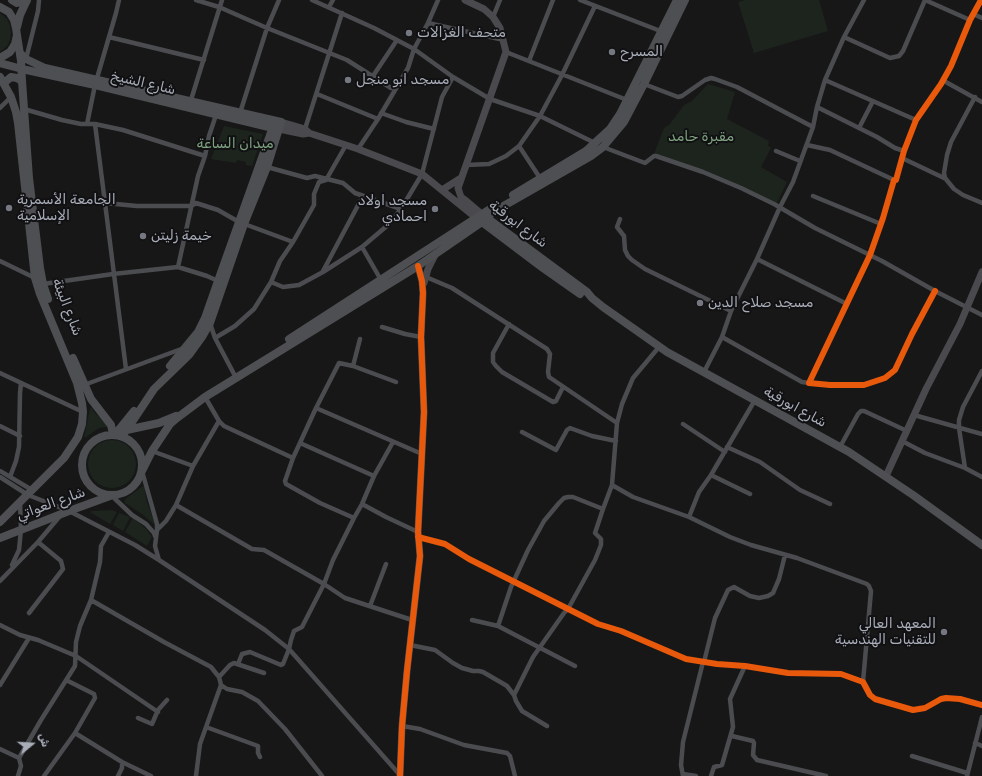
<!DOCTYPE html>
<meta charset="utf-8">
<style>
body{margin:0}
#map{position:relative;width:982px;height:776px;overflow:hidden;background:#171717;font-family:Rubik,Vazirmatn,sans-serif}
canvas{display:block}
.north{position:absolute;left:12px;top:724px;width:40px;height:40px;-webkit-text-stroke:3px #111113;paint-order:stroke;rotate:72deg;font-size:11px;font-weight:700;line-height:16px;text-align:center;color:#a8adb8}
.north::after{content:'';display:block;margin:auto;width:14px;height:18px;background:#a8adb8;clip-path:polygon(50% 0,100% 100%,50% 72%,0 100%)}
</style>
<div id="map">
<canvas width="982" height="776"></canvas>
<div class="north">ش</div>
</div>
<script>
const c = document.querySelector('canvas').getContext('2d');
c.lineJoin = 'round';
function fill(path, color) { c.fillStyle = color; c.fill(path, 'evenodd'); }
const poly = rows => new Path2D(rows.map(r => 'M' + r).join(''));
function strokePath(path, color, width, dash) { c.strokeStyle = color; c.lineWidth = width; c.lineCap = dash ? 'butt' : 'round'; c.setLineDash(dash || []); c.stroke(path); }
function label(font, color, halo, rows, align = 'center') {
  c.font = font + ' Rubik,Vazirmatn,sans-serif'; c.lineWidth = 4; c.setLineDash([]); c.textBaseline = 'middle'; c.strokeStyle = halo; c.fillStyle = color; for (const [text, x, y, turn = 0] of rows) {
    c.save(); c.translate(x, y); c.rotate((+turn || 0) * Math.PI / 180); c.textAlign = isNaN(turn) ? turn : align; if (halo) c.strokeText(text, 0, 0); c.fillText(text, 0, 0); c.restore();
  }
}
fill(poly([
 [745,0,819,0,828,31,754,53,738,2],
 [0,13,7,19,10,26,11,33,10,40,7,46,0,52],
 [708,84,735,92,727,119,769,141,768,145,771,148,761,167,787,182,776,205,706,172,654,154,664,128,669,125,684,105,692,101],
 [224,126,263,134,252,166,246,165,246,162,237,160,236,163,211,159],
 [91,407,95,413,108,425,107,427,99,428,86,437,84,437,90,409],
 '88 464a24 24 0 1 1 48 0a24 24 0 1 1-48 0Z',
 [144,486,147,502,156,526,142,514,125,503,125,500,128,497,140,488],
 [112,510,117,512,110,524,90,512,92,511],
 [119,513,130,517,123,531,113,525],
 [133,518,146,529,152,537,147,546,125,532]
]), '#1d241e');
strokePath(poly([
 [196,0,219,7,267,28,347,60,391,88],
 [312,0,374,28,414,49,453,77,490,99,540,116,595,143],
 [580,0,663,32],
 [925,0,970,20],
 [329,7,333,0],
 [973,14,982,18],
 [493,17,500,0],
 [428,23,504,40],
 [109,37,204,60],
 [844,37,890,58,899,56,903,51,925,0],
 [506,52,627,100],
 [26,59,38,11,39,0],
 [529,61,553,0],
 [373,76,397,40],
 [825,80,916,120],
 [944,81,982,102],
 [644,84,678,97,682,96,705,80,711,78,715,79,737,87,813,127],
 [317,94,378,119],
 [975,97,951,142,947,155,944,173,945,178,954,189,963,195,982,203],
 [191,100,222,0],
 [817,107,877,137,895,148,904,151],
 [0,108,11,97],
 [24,109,62,120,81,124,95,124,123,130,205,156],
 [240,113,267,28,279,0],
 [381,113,406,122,434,129],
 [87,124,95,85,116,13,119,0],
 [95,124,126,369],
 [859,128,873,101],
 [304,132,342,13],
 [807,145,830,150,894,180],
 [519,146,540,178],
 [603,147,645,163,654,156,656,156,703,172,741,188,774,204,815,228,882,261,935,291,982,315],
 [358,149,378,119,408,68,414,49,428,23,438,0],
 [776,151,800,161],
 [902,158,946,179],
 [466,165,489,164,506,156,519,146,540,116,562,75,595,6],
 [267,167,307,178,315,176,343,183,355,193,401,209],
 [813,196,881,224],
 [105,203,137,206,191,206,196,203,218,210,239,222,293,242],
 [620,219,617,227,624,236,625,250,628,256,632,260,645,269,731,311],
 [362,247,381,280],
 [757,259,847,304],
 [0,261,35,278],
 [178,267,198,176,205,156,209,136,216,115],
 [323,271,363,196],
 [426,277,452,288,547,349,550,354,548,372,549,377,617,423],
 [271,282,283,287,299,285,323,272,362,247,388,225,401,209,422,174,442,97,453,77],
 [43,284,113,274,178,267,207,276,218,281],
 [935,291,912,334,895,370,885,378,864,385,830,385,809,383,870,255,883,218,894,180,896,180,904,151,916,120,941,84,951,66,970,20,981,0],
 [210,323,215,338,234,374],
 [509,324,493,353,493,362,496,366,502,372,553,402,556,401,563,387],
 [382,327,405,334,421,337],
 [722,337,802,382,809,383],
 [215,338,235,326,254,309,271,282,280,261,293,242,314,205,314,194,319,182,326,180,346,145],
 [353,366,360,339],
 [704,372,722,337,731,311,757,259,780,207,793,182,813,127,817,107,825,80,844,37,864,0],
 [0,373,83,412],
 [84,385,184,348],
 [205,397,219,421,224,426,293,458,316,408,422,454],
 [316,408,339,363,353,366,396,382],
 [914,415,982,434],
 [219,421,193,466,176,505,166,521,157,530,155,546,159,560,265,630,289,649,399,774],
 [683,424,725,452],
 [0,426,20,436],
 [522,432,556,450,567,430,570,428,592,436,616,441],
 [902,441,925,453,965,468,982,477],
 [727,447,760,462,800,490,830,504],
 [840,447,858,414,861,411,864,411,907,431],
 [152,451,193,466],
 [293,458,285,481,286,484,320,503,354,518,362,504,374,476,300,443],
 [965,468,959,428,959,420,963,407,982,371],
 [0,471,32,490],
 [142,471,157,524,157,530],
 [374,476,393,442],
 [0,477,28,495,69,511,135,545,159,560],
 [10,477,16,461,19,447,20,393,21,383],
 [612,485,633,497,689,517,730,537,751,545,797,558,867,584,869,586,871,591,863,682],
 [750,494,711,475,755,400],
 [112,496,132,515,146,524,154,533,155,536],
 [362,504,386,517,418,532],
 [176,505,252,549,264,550,324,584,345,598,412,620],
 [689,517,699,492,711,475],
 [418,537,445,544,469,559,598,624,621,631,686,659,717,664,745,666,788,673,841,674,863,682,870,695,875,699,913,710,925,708,941,699,946,698,960,699,982,705],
 [12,565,19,550,20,540,21,529,20,502],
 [0,581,38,542,60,516],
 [91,600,164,642,211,667,219,677,221,685,200,744,196,776],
 [370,606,386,564],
 [29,613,63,569,61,561,38,542],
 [472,620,498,626,511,587,528,550,544,521,559,503,564,498,568,497,573,497,603,509,612,485,617,423,622,404,633,378,659,347],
 [0,625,20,635,38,640,76,656,158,712],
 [498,626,575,666],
 [410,645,435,650,453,663,462,668,473,671,479,671,483,672,502,683,507,686,514,695],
 [704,662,715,618,728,590,734,587,750,596,759,598,768,596,773,593,779,579,785,555],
 [238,664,242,654,250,652,281,665,283,664,289,649,291,640,294,631,302,627,324,584,333,560,354,518],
 [219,677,230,665,234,663,264,673],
 [0,685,29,638],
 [221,685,227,689,242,692,258,701,285,729,322,776],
 [138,718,152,724,158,710,167,700],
 [402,726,420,729,464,745,507,753,510,756,515,776],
 [547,726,522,711,516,701,514,695,533,657,564,613,568,609,595,560,601,545,601,539,595,533,603,509],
 [206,727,258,746,258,753,260,757],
 [75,733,122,762,151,776],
 [732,736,753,741,754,743,753,755,757,760,826,776],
 [975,743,982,746],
 [0,749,19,758],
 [912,756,967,773],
 [683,774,696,776],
 [18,776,21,766,19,758,41,720,75,666,76,642,80,626,91,600,100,562,101,546,109,532],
 [44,776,75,733,95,698,94,694,66,680],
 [118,776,122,768,122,762],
 [683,776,681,765,683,742,703,662],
 [711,776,714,767,722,765,733,727,730,699,745,666],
 [967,776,982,717]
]), '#4b4c50', 4.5);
strokePath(poly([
 [465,0,484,9,493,17,500,28,506,52,458,188,461,197,465,200,485,217],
 [281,122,305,129,309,133],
 [279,129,303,134,309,133,358,149,422,174,480,221],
 [442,190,461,178],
 [424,283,428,269,435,255],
 [886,476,926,389,960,324,982,272],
 [400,776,402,726,407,671,420,556,418,532,424,412,421,337,423,293,422,281,418,266]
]), '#4a4a4e', 7);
strokePath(poly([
 [12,0,17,3,27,0],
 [0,7,9,12,14,20,16,28,17,35,15,44,10,52,0,58],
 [17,27,20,15,27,0],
 [17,35,21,61,22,81,29,178,40,268,43,284,48,299],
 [20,53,26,59,45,68,281,122,267,167,244,224,210,323,202,337,189,355,154,389,126,431],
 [0,63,22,69,95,85,277,129],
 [0,77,11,97,16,112,18,123,35,278,40,294,77,383,82,403,83,412,82,424,78,437,64,458,0,522],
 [4,83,11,77,17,78,22,81],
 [513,195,586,151,610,129,620,114,677,0],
 [487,218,587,292,592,298,603,307,667,352,849,452,913,495,982,545],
 [482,222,543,268,580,294],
 [289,339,493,207],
 [73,358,91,399,111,425,113,434],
 [170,366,198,332,205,318,218,281,275,121],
 [117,432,134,411],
 '82 465a30 30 0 1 1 60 0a30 30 0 1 1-60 0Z',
 [116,435,122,431,159,423,176,416],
 [142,471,152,451,170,424,177,418,205,397,418,266,482,222,493,212,591,156,603,147,624,122,644,84,685,0],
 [0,538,69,511,110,496]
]), '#4d4f52', 8);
strokePath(poly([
 [935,291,912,334,895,370,885,378,864,385,830,385,809,383,870,255,883,218,894,180,896,180,904,151,916,120,941,84,951,66,970,20,981,0],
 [418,537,445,544,469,559,598,624,621,631,686,659,717,664,745,666,788,673,841,674,863,682,870,695,875,699,913,710,925,708,941,699,946,698,960,699,982,705],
 [400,776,402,726,407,671,420,556,418,532,424,412,421,337,423,293,422,281,418,266]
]), '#e8590c', 6);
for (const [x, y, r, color] of [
 [409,33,4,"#757880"],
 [612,52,4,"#757880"],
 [348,80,4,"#757880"],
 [9,208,4,"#757880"],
 [435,209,4,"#757880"],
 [143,236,4,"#757880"],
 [700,303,4,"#757880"],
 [944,632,4,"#757880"]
]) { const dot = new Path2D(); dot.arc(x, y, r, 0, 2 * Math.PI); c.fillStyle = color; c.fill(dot); strokePath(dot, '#111113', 1.5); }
label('14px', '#a8adb8', '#111113', [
 ["متحف الغزالات",417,33],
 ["المسرح",620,52],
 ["مسجد ابو منجل",356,80],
 ["الجامعة الأسمرية",17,200],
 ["الإسلامية",17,216],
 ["مسجد اولاد",427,201,"right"],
 ["احمادي",427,217,"right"],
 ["خيمة زليتن",151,236],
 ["مسجد صلاح الدين",708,303],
 ["المعهد العالي",936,624,"right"],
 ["للتقنيات الهندسية",936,640,"right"]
], 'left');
label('14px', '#a8adb8', '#111113', [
 ["شارع الشيخ",143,83,13],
 ["شارع ابورقية",518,224,37],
 ["شارع البيئة",67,307,69],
 ["شارع ابورقية",795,407,29],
 ["شارع العواتي",51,504,-20]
]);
label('14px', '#7fa381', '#111113', [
 ["مقبرة حامد",701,137],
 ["ميدان الساعة",235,144]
]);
</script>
